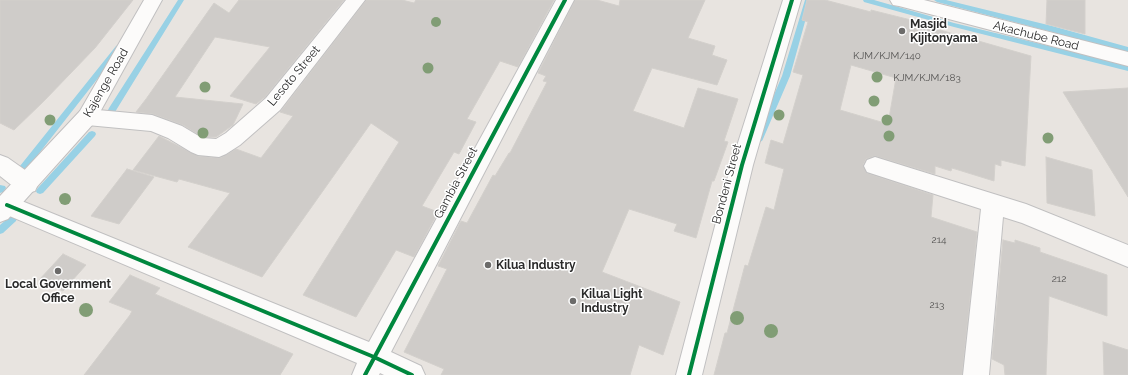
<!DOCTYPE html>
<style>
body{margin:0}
canvas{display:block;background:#e8e4e0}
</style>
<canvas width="1128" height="375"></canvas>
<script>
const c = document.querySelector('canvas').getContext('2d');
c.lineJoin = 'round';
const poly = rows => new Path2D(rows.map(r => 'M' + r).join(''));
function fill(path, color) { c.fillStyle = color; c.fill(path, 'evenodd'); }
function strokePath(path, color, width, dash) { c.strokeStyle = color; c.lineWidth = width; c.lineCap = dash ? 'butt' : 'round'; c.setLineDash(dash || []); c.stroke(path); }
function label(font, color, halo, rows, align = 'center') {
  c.font = font + ' Raleway,sans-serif'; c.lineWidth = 3; c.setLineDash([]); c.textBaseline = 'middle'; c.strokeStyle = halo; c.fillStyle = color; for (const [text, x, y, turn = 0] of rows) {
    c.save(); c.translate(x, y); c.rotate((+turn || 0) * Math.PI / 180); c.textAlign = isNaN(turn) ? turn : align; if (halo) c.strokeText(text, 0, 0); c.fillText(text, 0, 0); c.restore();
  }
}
fill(poly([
 [178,0,184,0,115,112,109,112,108,110,109,108,178,0],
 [805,0,811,0,790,76,763,139,762,141,759,142,756,141,755,139,782,76,805,0],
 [863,0,874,0,954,23,1128,65,1128,71,954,27,864,2,863,0],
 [934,0,946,0,1052,26,1128,47,1128,53,1052,32,937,2,934,0],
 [118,45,121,48,120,50,26,170,20,170,19,168,20,166,116,46,118,45],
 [92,131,95,132,96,134,95,136,43,193,40,194,37,193,36,191,37,189,89,132,92,131],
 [0,185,5,186,6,188,3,192,0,193,0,185],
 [13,214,16,215,17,218,16,221,3,233,0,234,0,225,13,214]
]), '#98d1e5');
const building = poly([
 [0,0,133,0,95,48,44,101,14,130,0,123,0,0],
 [239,0,344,0,265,97,256,104,230,96,270,47,215,37,175,97,243,104,233,125,216,137,202,137,183,125,153,114,136,112,146,99,214,3,229,13,239,0],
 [366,0,402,0,414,3,416,0,554,0,518,67,500,61,467,119,476,122,459,154,454,152,422,206,438,212,414,257,396,250,356,317,303,295,399,142,371,123,262,277,188,247,230,193,179,179,177,182,133,170,159,136,198,156,220,158,236,149,261,158,293,116,280,112,366,0],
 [575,0,597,0,619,6,620,0,705,0,688,38,715,46,712,55,727,60,717,85,652,68,633,111,684,128,698,88,738,99,724,141,728,142,714,181,712,181,696,238,674,231,677,224,629,209,602,272,680,302,663,355,639,345,630,375,441,375,444,369,404,352,447,269,438,266,461,221,467,223,493,175,495,176,509,153,510,153,547,82,543,81,546,76,538,73,575,0],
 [807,0,825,0,871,12,871,10,919,22,919,24,1031,56,1025,166,1001,160,1001,166,995,164,994,181,952,168,951,171,935,166,935,174,875,156,866,159,863,165,867,173,933,195,931,217,977,232,962,375,714,375,725,333,727,333,745,265,748,266,766,207,774,210,784,169,765,163,771,140,783,144,803,75,793,72,808,22,802,20,807,0],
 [851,65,896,78,888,124,840,110,851,65],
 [1047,0,1085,0,1085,34,1046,24,1047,0],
 [1128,88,1128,197,1063,92,1128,88],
 [1046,157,1092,170,1095,216,1047,203,1046,157],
 [127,169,154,177,119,224,91,216,127,169],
 [1003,240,1015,243,1015,240,1040,248,1040,252,1107,275,1107,316,1049,296,1046,375,1005,375,1004,365,992,359,1003,240],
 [63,254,86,265,63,291,39,280,63,254],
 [130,275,160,288,155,294,293,354,280,375,84,375,130,315,132,311,109,302,130,275],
 [1103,342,1128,350,1128,375,1104,375,1103,342]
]);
fill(building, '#cfccc9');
strokePath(building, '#d3d0cc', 1);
const minor = poly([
 [346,0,365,0,280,110,240,145,226,154,219,157,198,155,191,152,168,138,151,131,87,125,80,123,77,117,80,111,87,109,152,115,182,126,202,138,216,139,226,133,266,98,346,0],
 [556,0,574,0,391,352,421,366,425,375,384,375,380,373,379,375,352,375,357,363,0,212,0,198,7,195,369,342,556,0],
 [783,0,801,0,753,165,702,375,676,375,731,165,783,0],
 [890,0,924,0,1128,52,1128,66,899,6,893,5,890,0],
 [0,155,8,158,35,177,38,184,35,191,27,193,19,191,0,176,0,155],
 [875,157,1026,204,1128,245,1128,267,1022,223,1003,217,989,375,963,375,981,209,867,172,864,166,867,160,875,157]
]);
const tertiary = poly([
 [144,0,162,0,94,123,8,219,0,222,0,196,80,111,144,0]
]);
strokePath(minor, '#c1c0c1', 2);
strokePath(tertiary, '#c1c0c1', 2);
fill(minor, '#fcfbfa');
fill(tertiary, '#fcfbfa');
strokePath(poly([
 [7,205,374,357,412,375],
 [365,375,565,0],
 [689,375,742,165,792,0]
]), '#00873e', 4);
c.fillStyle = '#819d75';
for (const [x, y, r] of [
 [436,22,5],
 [428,68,5.5],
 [877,77,5.5],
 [205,87,5.5],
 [874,101,5.5],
 [779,115,5.5],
 [50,120,5.5],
 [887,120,5.5],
 [203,133,5.5],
 [889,136,5.5],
 [1048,138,5.5],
 [65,199,6],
 [86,310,7],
 [737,318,7],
 [771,331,7]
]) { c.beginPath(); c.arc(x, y, r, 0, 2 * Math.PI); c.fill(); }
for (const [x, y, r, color] of [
 [902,31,4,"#6c6b6a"],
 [488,265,4,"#6c6b6a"],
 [58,271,4,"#6c6b6a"],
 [573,301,4,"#6c6b6a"]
]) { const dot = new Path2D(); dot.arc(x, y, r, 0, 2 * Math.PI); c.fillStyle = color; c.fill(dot); strokePath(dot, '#fff', 1.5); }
label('10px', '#545352', null, [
 ["KJM/KJM/140",887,56],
 ["KJM/KJM/183",927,78],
 ["214",939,240],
 ["212",1059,279],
 ["213",937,305]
]);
label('bold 12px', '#2a2a2a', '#fff', [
 ["Masjid",910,24],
 ["Kijitonyama",910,38],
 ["Kilua Industry",496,265],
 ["Local Government",58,284,"center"],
 ["Office",58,298,"center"],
 ["Kilua Light",581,294],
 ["Industry",581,308]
], 'left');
label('12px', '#2a2a2a', '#fff', [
 ["Akachube Road",1036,36,14],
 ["Lesoto Street",294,76,-50],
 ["Kajenge Road",106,83,-60],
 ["Gambia Street",456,183,-62],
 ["Bondeni Street",727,184,-75]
]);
</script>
